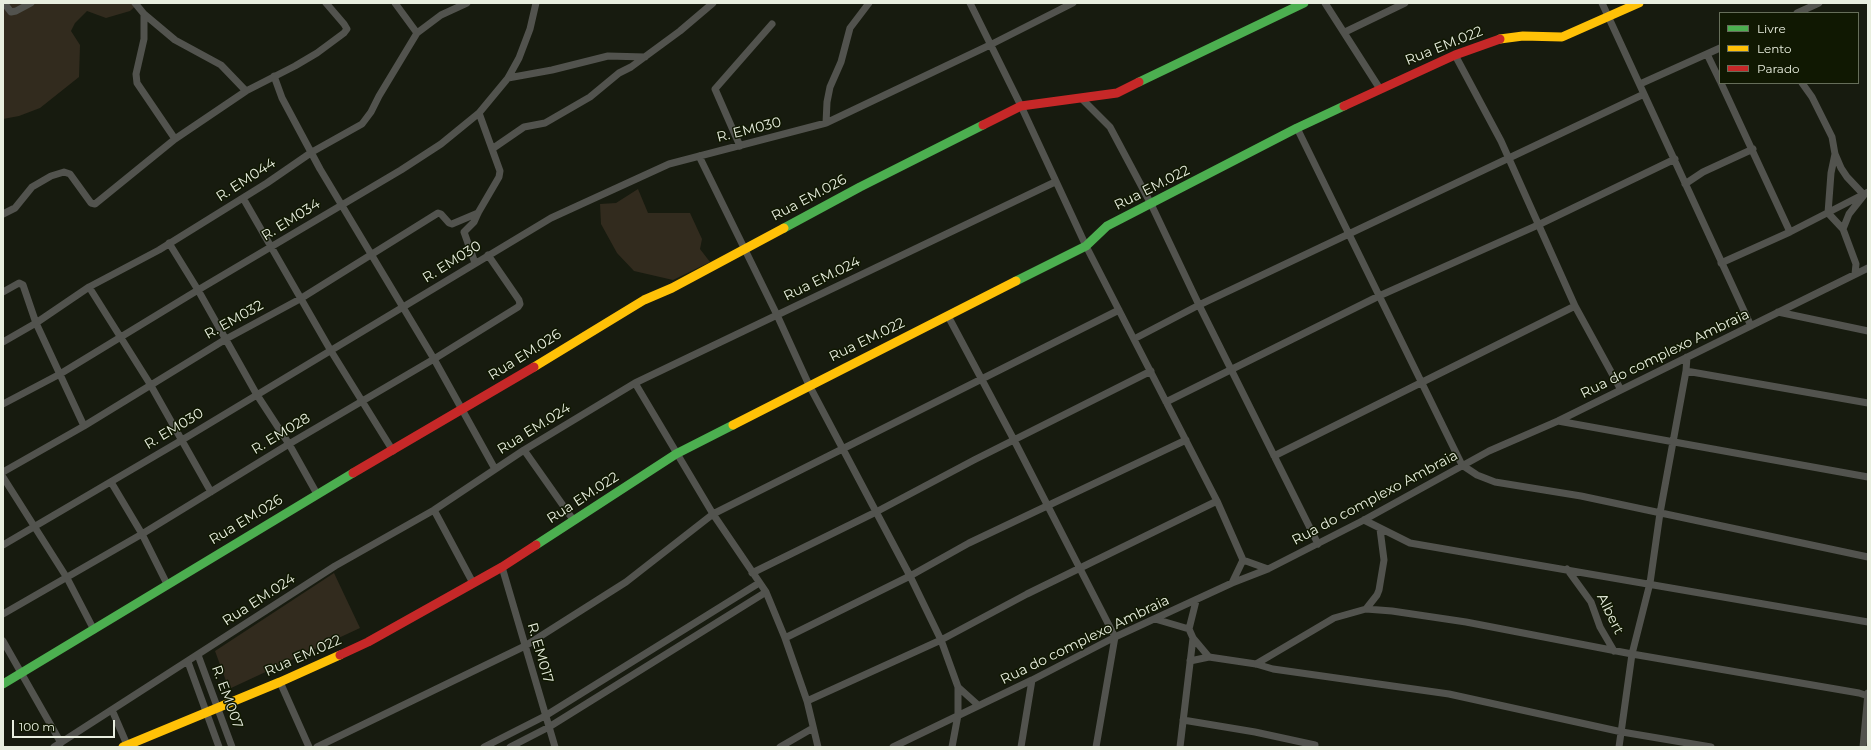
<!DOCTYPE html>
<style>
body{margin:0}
#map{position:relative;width:1871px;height:750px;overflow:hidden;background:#171b0f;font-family:Montserrat,sans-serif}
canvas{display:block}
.frame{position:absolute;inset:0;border:4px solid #e8eedf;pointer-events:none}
.legend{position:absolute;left:1719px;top:12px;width:140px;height:72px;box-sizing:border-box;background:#101802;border:1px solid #666e5a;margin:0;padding:5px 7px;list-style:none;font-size:12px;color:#e8eedf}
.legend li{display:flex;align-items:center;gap:8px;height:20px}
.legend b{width:20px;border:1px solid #666e5a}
.scale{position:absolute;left:12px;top:720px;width:103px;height:18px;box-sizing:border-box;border:2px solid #e8eedf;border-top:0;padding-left:5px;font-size:12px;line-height:14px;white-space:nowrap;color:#e8eedf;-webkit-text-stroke:3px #101802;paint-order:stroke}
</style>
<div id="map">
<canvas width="1871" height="750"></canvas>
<div class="frame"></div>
<ul class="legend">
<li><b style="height:5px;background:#4caf50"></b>Livre</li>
<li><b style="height:5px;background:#ffc107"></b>Lento</li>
<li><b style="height:5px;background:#c62828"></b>Parado</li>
</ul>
<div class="scale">100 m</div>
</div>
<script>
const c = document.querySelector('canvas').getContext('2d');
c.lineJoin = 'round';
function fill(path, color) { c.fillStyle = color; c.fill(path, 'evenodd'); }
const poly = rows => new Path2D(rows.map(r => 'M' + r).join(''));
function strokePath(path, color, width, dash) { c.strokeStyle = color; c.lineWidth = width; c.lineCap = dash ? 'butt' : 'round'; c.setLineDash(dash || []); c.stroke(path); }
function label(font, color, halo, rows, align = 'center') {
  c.font = font + ' Montserrat,sans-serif'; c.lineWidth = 3; c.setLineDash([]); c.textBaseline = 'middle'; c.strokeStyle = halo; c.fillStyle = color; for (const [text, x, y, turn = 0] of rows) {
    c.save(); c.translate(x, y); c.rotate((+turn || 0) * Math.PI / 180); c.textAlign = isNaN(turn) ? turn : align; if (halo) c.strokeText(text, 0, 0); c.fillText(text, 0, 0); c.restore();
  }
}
fill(poly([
 [3,3,139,3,130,11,106,18,87,11,75,23,71,31,80,45,79,77,40,108,19,116,3,119],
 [638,189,648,213,690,213,702,239,700,249,710,262,673,280,634,271,617,253,601,224,600,204,616,203],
 [334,573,360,628,229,689,215,651]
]), '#322b1e');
strokePath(poly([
 [4,3,11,12,16,11,31,3],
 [135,3,144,14,175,40,221,65,246,91],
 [395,3,417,33],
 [970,3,1021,106,1086,246,1217,501,1243,560,1268,569],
 [1325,3,1380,89],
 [1602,3,1751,326],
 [1797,13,1819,3],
 [144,14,144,39,136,74,137,83,175,139],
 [1345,32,1405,3],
 [1707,54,1720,81],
 [1455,55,1501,141,1575,306,1621,390],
 [274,76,282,98,320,169,434,359,495,469],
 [508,78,552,70,608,56,645,57],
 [1721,83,1790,232],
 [1802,83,1812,97,1832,137,1835,154,1841,168,1847,177,1864,195,1849,214,1843,229],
 [1640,84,1720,48],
 [1082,99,1110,127,1151,204,1199,305,1318,544],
 [826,123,990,45,1073,3],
 [1297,128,1462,465,1477,475,1495,482,1581,496,1868,557],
 [740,146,715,89,772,24],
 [492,149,524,127,545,123,590,97,619,73,631,67,680,31,713,3],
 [1835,154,1831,173,1828,213,1843,229,1856,264,1855,274],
 [699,156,777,315,809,385,910,576,941,640,958,687,958,715,952,747],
 [1685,184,1703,172,1753,149],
 [243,198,331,351,393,451],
 [3,214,15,208,32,187,51,176,64,172,70,174,91,203,95,204,175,139,246,91,295,66,317,53,344,33,347,29,344,24,326,3],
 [169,243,198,290,257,395,289,444,317,494],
 [475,263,464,232,474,222,478,213,499,177,500,171,479,113],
 [1721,263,1790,232,1868,192],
 [89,287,150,384,211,492],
 [3,292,19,283,23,285,36,323,84,426],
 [1778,312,1868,331],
 [948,316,1014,440,1115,637,1096,747],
 [1134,339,1199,305,1644,94],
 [3,342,36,323,89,287,159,250,267,183,312,152,362,124,371,112,379,96,417,33,441,15,467,3],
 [1686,371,1868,403],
 [635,383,713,514,766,592,785,638,807,701,818,747],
 [1166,402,1379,296,1538,225,1675,159],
 [3,404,60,374,198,290,401,170,441,144,479,113,508,78,519,58,530,29,536,3],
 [1558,421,1868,477],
 [524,450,574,521],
 [1274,456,1575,306],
 [3,472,84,426,226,339,300,299,438,213,441,214,449,223,452,224,478,213],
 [3,477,67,578,94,630],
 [111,482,142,534,167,584],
 [434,510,473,583],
 [1364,520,1410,543,1868,622],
 [3,545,182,440,551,218,669,164,826,123,827,102,830,87,841,62,850,28,869,3],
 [502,567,555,747],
 [1567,569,1591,602,1600,627,1614,651],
 [752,573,876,512,974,460,1151,371],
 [1232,583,1243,560],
 [1196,601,1189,629,1193,638,1209,657],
 [1366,609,1377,595,1379,590,1384,560,1380,529],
 [3,614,142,534,289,444,434,359,518,307,520,304,519,300,488,255],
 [1155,619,1189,629],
 [785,638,910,576,969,543,1186,440],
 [3,641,61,743],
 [198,655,232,747],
 [1190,661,1209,657,1256,664,1273,669,1449,694,1622,732,1711,747],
 [188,662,219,747],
 [1256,664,1334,618,1366,609,1392,611,1466,622,1632,654,1859,693,1868,696],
 [280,682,309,747],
 [958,687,978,705],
 [807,701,941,640,1027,594,1217,501],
 [112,710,128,747],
 [1183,720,1255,732,1315,745],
 [54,747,335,566,434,510,524,450,635,383,1055,182],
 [317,747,525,646,626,582,713,514,1119,310],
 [484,747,545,716,759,583],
 [510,747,549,727,766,592],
 [780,747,813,728],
 [893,747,1032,680,1115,637,1232,583,1268,569,1364,520,1489,451,1558,421,1868,268],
 [1021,747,1032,680],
 [1180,747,1193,638],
 [1619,747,1632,654,1650,583,1660,513,1686,371,1687,357],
 [1863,747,1868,693]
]), '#52534e', 7);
strokePath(poly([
 [1139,82,1304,3],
 [784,228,860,187,983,125],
 [1016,281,1086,246,1107,226,1297,128,1344,106],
 [536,545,676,454,733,425],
 [3,684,353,473]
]), '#4caf50', 9);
strokePath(poly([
 [1500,39,1523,36,1562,37,1639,3],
 [534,367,644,300,672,288,784,228],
 [733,425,1016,281],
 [123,747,280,682,340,655]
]), '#ffc107', 9);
strokePath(poly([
 [1344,106,1455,55,1500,39],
 [983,125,1021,106,1117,93,1139,82],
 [353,473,534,367],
 [340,655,368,642,502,567,536,545]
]), '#c62828', 9);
label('14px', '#e8eedf', '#101802', [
 ["Rua EM.022",1444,46,-22],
 ["R. EM030",749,130,-14],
 ["R. EM044",246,180,-33],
 ["Rua EM.022",1152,188,-27],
 ["Rua EM.026",809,198,-28],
 ["R. EM034",291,220,-32],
 ["R. EM030",452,262,-32],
 ["Rua EM.024",822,279,-26],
 ["R. EM032",234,320,-29],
 ["Rua EM.022",867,340,-26],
 ["Rua do complexo Ambraia",1665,354,-26],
 ["Rua EM.026",525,355,-32],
 ["R. EM030",174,429,-31],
 ["Rua EM.024",534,429,-32],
 ["R. EM028",281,434,-31],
 ["Rua EM.022",583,498,-33],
 ["Rua do complexo Ambraia",1375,498,-28],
 ["Rua EM.026",246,520,-31],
 ["Rua EM.024",259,600,-33],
 ["Albert",1610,614,64],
 ["Rua do complexo Ambraia",1085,640,-26],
 ["R. EM017",540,653,74],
 ["Rua EM.022",303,656,-24],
 ["R. EM007",227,697,70]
]);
</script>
